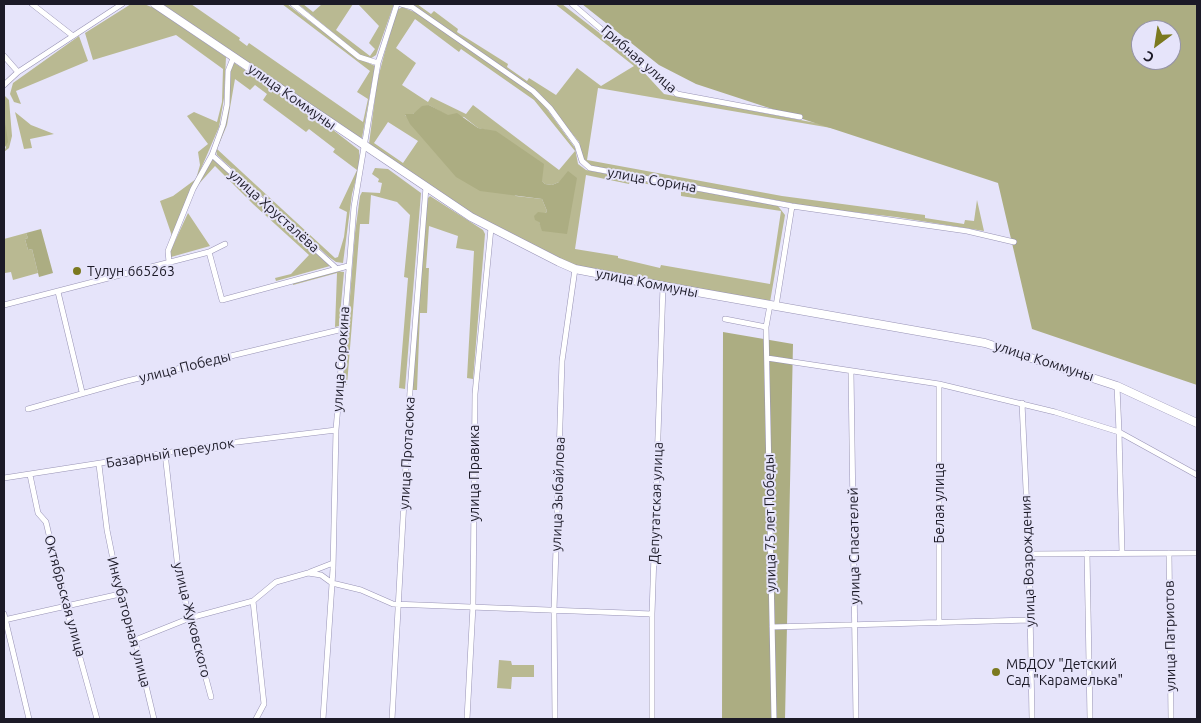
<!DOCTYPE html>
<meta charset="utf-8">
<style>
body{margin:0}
#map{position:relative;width:1201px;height:723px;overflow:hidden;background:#e6e4fa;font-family:Ubuntu,sans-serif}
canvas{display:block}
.frame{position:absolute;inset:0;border:5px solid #1c1a27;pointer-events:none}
.north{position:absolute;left:1131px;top:20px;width:50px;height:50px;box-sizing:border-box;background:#e6e4fa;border:1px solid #9593a6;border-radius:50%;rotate:211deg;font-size:14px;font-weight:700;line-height:20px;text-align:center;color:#1c1a27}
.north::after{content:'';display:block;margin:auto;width:18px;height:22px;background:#7b791f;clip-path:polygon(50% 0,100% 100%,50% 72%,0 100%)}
</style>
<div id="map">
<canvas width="1201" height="723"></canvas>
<div class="frame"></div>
<div class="north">С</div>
</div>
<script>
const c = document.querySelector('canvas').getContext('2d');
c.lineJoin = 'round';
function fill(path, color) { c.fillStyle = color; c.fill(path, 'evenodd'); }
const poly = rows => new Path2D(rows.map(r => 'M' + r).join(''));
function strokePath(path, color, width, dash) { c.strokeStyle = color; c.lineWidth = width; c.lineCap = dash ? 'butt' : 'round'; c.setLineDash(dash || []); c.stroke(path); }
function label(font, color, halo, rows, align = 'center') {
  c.font = font + ' Ubuntu,sans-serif'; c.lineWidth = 4; c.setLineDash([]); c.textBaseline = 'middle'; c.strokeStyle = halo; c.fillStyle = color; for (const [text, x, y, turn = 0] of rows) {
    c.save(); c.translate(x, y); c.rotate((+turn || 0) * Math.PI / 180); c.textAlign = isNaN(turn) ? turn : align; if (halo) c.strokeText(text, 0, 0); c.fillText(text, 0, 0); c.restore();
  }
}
fill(poly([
 [131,4,144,4,154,8,226,57,224,98,219,127,172,236,160,201,173,196,196,179,200,165,198,152,208,144,187,116,194,112,217,122,222,102,223,69,176,35,93,60,85,33],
 [162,4,191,4,240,38,239,40,247,46,249,43,363,122,368,99,357,92,370,71,282,4,287,4,358,58,375,66,362,138,355,136],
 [298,4,303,4,313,12,322,4,353,4,336,30,370,56,375,49,369,43,379,26,358,4,394,4,376,55,370,59,363,57],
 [409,4,417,4,431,14,434,11,458,29,457,32,508,64,507,67,527,81,529,78,556,95,577,68,601,86,634,66,555,4,562,4,628,55,664,94,837,127,837,129,598,88,587,160,782,196,925,215,925,218,964,224,965,220,974,221,977,200,984,231,896,217,818,208,588,165,582,158,579,142,539,93],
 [402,7,417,13,531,92,544,105,570,141,575,148,578,164,586,170,778,206,785,215,784,221,770,302,589,269,560,261,443,198,369,144,377,82,384,55,397,10],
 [415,19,459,52,461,49,534,100,575,151,559,170,473,105,466,114,431,97,428,102,402,85,416,63,396,48],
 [429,105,448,116,464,117,478,128,486,130,545,184,552,185,559,182,541,226,539,222,547,211,542,199,516,196,405,115,413,114],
 [388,122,418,141,403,163,374,143],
 [586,175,629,184,630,181,681,190,681,196,781,211,770,284,661,265,660,268,618,258,618,256,575,249],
 [79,36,88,61,16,91,21,104,14,102,10,94,13,83],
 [233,62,328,126,359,150,360,164,352,194,343,263,336,262,329,257,217,155,216,151,225,126,230,72],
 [235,79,250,90,255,85,267,94,263,100,306,132,309,129,335,149,333,152,357,170,339,208,347,212,344,237,338,257,335,258,217,149,227,125],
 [4,95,9,100,12,136,9,148,4,152,6,147],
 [15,112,31,125,54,134,30,139,32,148,24,149],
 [212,159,214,159,330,266,276,281,275,278,291,274,309,255,253,204,215,166,197,186],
 [375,168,388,169,421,193,405,389,399,388,408,278,404,277,410,215,397,202,371,195,369,224,360,224,347,385,343,385,355,233,360,196,362,192,380,193,382,183,378,182,379,179,372,174],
 [430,196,483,230,485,234,472,392,473,379,467,378,474,251,456,248,458,236,429,226,426,268,429,268,427,313,420,313,417,390,412,390,425,201],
 [188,213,210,246,171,257,169,254],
 [26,233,28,238,25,239,28,250,32,249,38,273,13,280,11,272,5,273,4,267,4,239],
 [337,271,344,272,339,326,335,327,337,273,293,285,292,281],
 [499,660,511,661,512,665,534,665,534,677,512,677,511,689,497,688]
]), '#b9b992');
fill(poly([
 [582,4,1197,4,1197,385,1032,329,998,183,696,84,659,65],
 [1141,30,1171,30,1171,60,1141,60],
 [429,105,448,115,457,113,478,128,496,131,544,164,542,181,545,184,552,185,559,182,568,171,577,178,567,234,542,231,539,222,535,220,534,216,538,212,546,213,547,211,542,199,480,191,456,177,410,124,405,114,413,114,422,106],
 [4,113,8,142,4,149],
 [41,229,53,273,39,277,32,249,28,250,25,239,28,238,26,233],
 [723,332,793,344,785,719,722,719]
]), '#acad82');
const street = poly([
 [32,4,73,36],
 [293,4,359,57,378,63],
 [401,4,412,7,533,91,550,108,577,145,582,161,590,168,792,206,967,231,1014,242],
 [572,4,677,94,800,117],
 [4,56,18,72],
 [4,85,18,72,122,4],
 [212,155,336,268],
 [209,252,222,300,348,266],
 [169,262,168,251,193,189,212,155,223,125,227,105,228,71,234,56],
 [58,292,82,392],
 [4,305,209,252,225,244],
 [776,306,792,206],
 [725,319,766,327,770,305],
 [766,327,774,719],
 [767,358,939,384,1055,412,1119,432,1122,553],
 [851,372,856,719],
 [939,384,939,623],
 [1117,386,1119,432,1197,475],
 [1022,403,1029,554,1032,719],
 [28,409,127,381,343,329],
 [165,453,179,578,211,697],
 [99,465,107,530,120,594,135,640,154,719],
 [30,475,38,513,46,522,66,607,97,719],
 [4,478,229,443,336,430],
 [1087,553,1090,719],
 [1169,553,1171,719],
 [1029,554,1197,553],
 [310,572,333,563],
 [253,601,276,582,308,573,321,575,332,583,361,590,393,604,652,614],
 [4,614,29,719],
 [4,620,120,594],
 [772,627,1030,620],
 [135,640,190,618,253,601,264,704,256,719],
 [323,719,333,569,336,430,354,207,378,63,397,4],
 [392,719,410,391,426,187],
 [467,719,473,606,475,394,491,228],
 [555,719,554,610,562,361,575,269],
 [652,719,652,614,663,286]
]);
const secondary = poly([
 [155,4,471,217,559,262,575,269,663,286,985,343,1117,386,1197,423]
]);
strokePath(street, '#9893b5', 6);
strokePath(secondary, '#9893b5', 9);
strokePath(street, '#fff', 5);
strokePath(secondary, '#fff', 8);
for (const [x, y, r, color] of [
 [77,271,5,"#7b791f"],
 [996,672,5,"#7b791f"]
]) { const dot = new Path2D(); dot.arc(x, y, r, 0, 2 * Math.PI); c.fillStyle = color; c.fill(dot); strokePath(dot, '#e6e4fa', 2); }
label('14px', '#1c1a27', '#e6e4fa', [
 ["Грибная улица",639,59,41],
 ["улица Коммуны",292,97,35],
 ["улица Сорина",652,180,10],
 ["улица Хрусталёва",274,211,42],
 ["улица Коммуны",647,283,11],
 ["улица Сорокина",341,359,-86],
 ["улица Коммуны",1044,361,18],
 ["улица Победы",185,367,-14],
 ["Базарный переулок",170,453,-9],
 ["улица Протасюка",407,453,-87],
 ["улица Правика",474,473,-90],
 ["улица Зыбайлова",558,494,-88],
 ["Депутатская улица",656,503,-88],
 ["Белая улица",939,503,-90],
 ["улица 75 лет Победы",770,523,-91],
 ["улица Спасателей",854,546,-91],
 ["улица Возрождения",1028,561,-92],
 ["Октябрьская улица",65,596,75],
 ["улица Жуковского",192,620,76],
 ["Инкубаторная улица",129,622,75],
 ["улица Патриотов",1170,636,-91]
]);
label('14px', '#1c1a27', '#e6e4fa', [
 ["Тулун 665263",87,271],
 ["МБДОУ \"Детский",1006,664],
 ["Сад \"Карамелька\"",1006,680]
], 'left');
</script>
